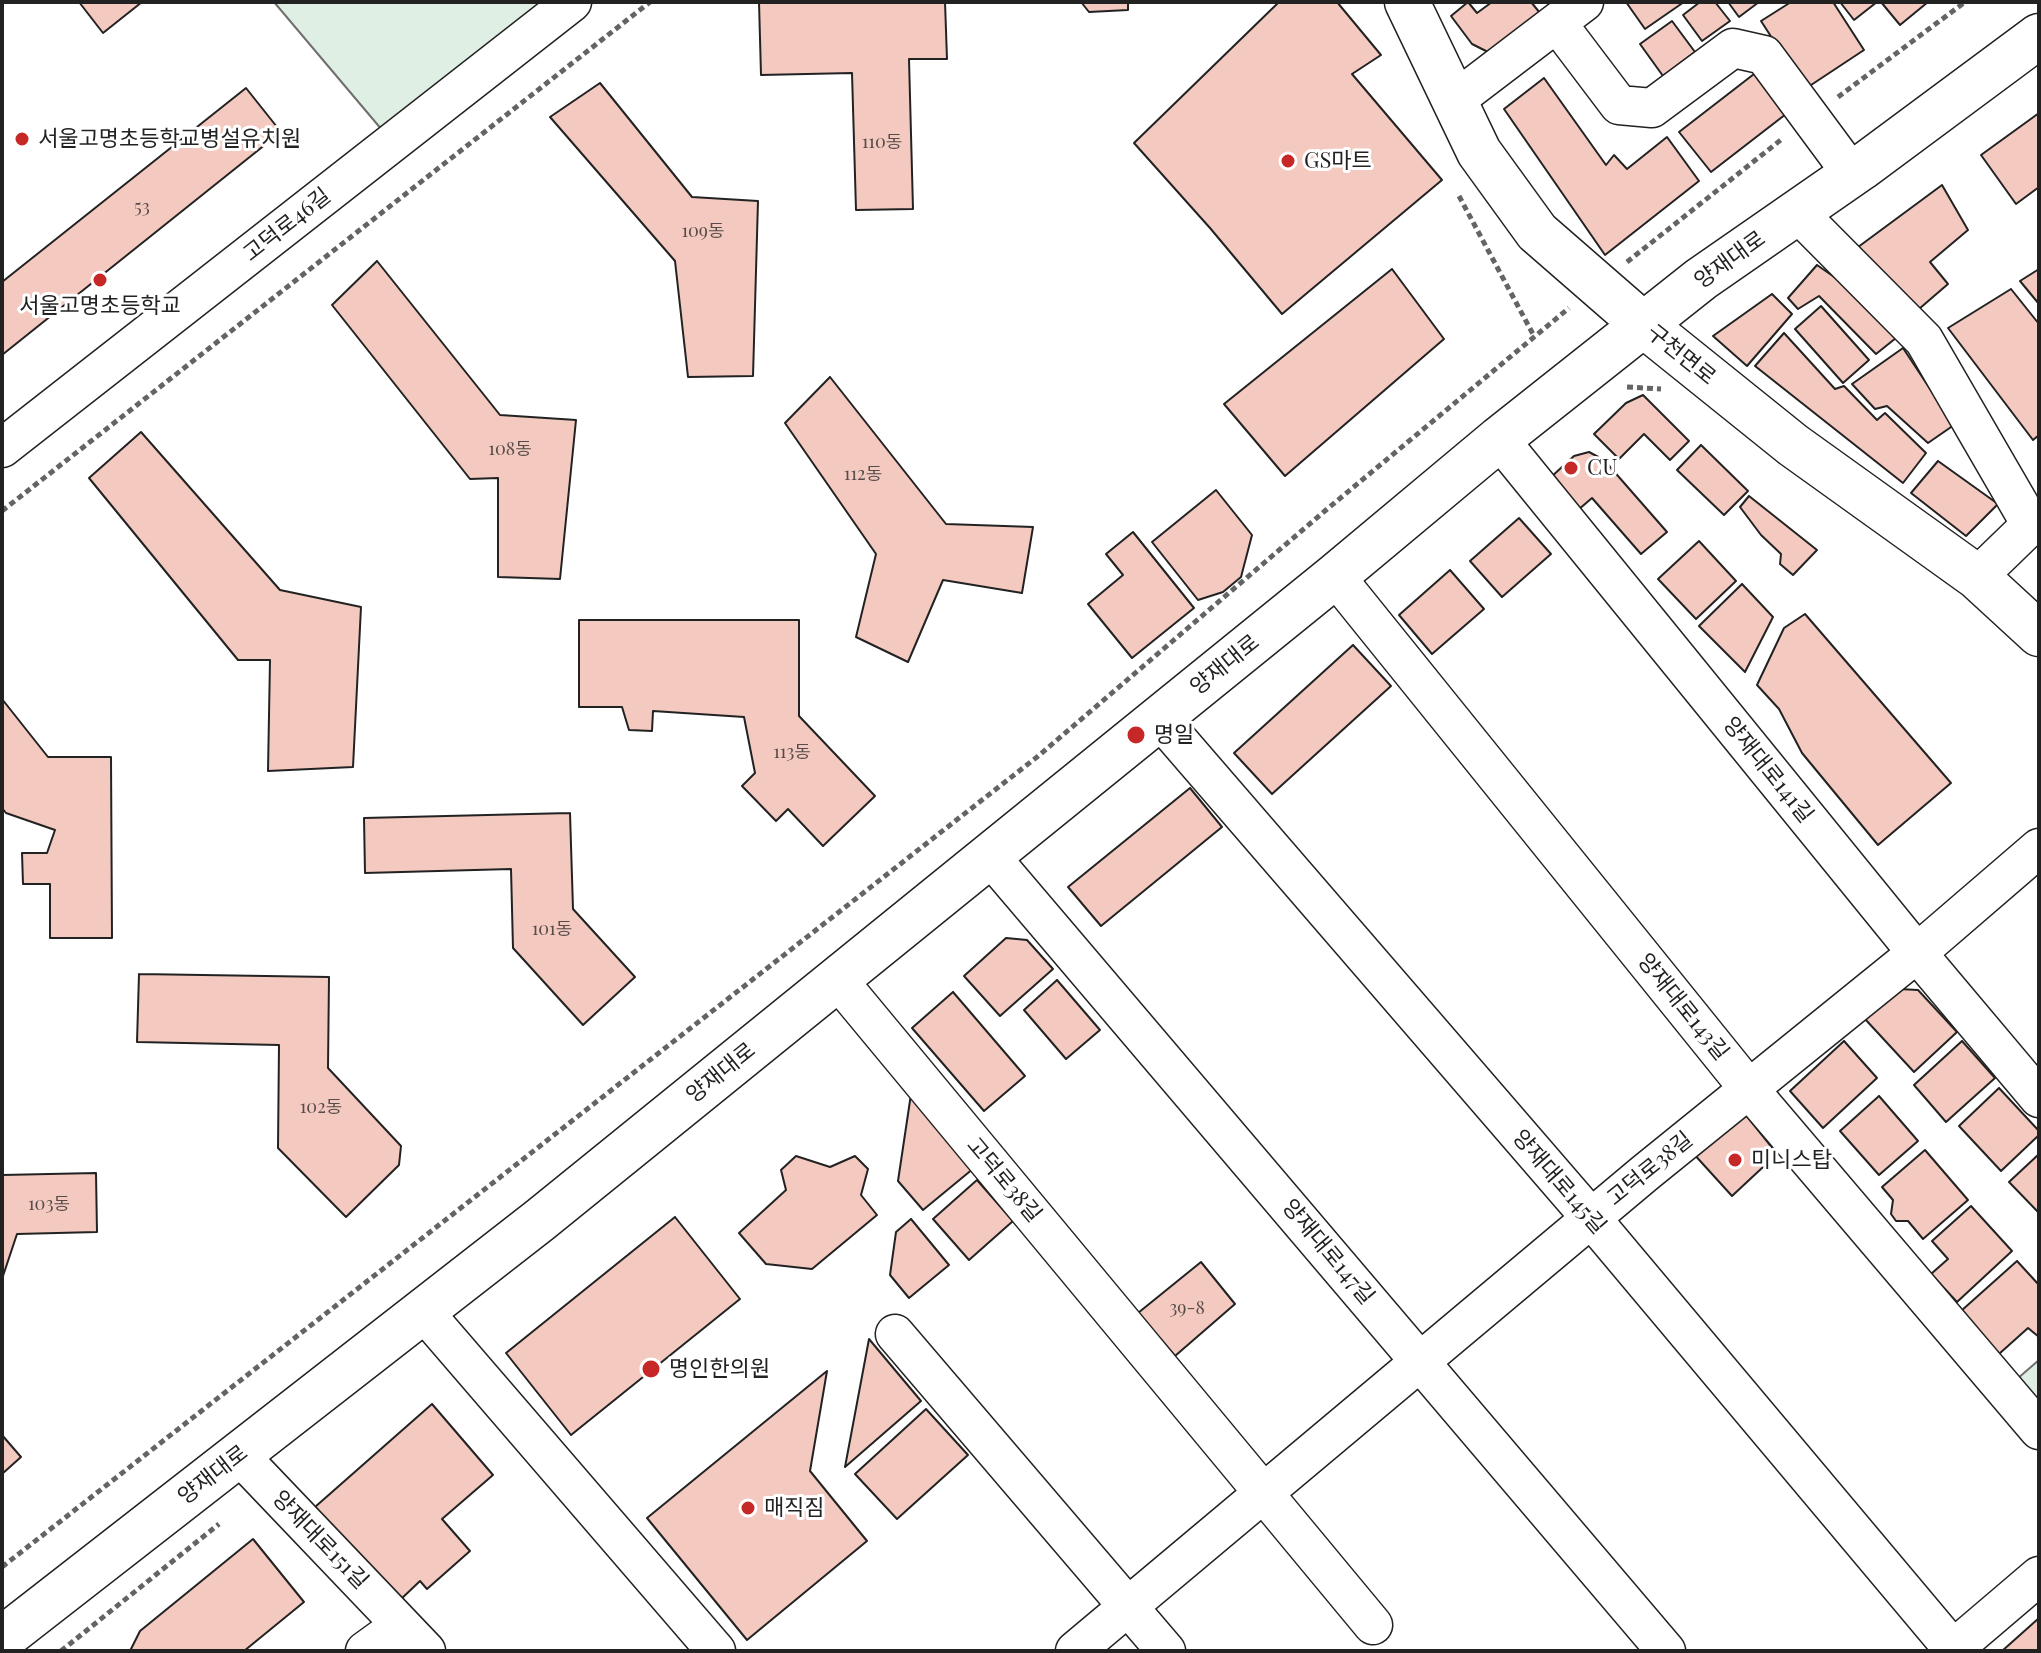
<!DOCTYPE html>
<meta charset="utf-8">
<style>
body{margin:0}
#map{position:relative;width:2041px;height:1653px;overflow:hidden;background:#fff;font-family:"Playfair Display",serif}
canvas{display:block}
.frame{position:absolute;inset:0;border:4px solid #222;pointer-events:none}
</style>
<div id="map">
<canvas width="2041" height="1653"></canvas>
<div class="frame"></div>
</div>
<script>
const c = document.querySelector('canvas').getContext('2d');
c.lineJoin = 'round';
function fill(path, color) { c.fillStyle = color; c.fill(path, 'evenodd'); }
const poly = rows => new Path2D(rows.map(r => 'M' + r).join(''));
function strokePath(path, color, width, dash) { c.strokeStyle = color; c.lineWidth = width; c.lineCap = dash ? 'butt' : 'round'; c.setLineDash(dash || []); c.stroke(path); }
function label(font, color, halo, rows, align = 'center') {
  c.font = font + ' "Playfair Display","Noto Sans KR",serif'; c.lineWidth = 6; c.setLineDash([]); c.textBaseline = 'middle'; c.strokeStyle = halo; c.fillStyle = color; for (const [text, x, y, turn = 0] of rows) {
    c.save(); c.translate(x, y); c.rotate((+turn || 0) * Math.PI / 180); c.textAlign = isNaN(turn) ? turn : align; if (halo) c.strokeText(text, 0, 0); c.fillText(text, 0, 0); c.restore();
  }
}
const green = poly([
 [274,2,572,2,393,143,274,2],
 [2039,1360,2039,1405,2017,1379,2039,1360]
]);
fill(green, '#e0efe3');
strokePath(green, '#6f6f6f', 2);
const building = poly([
 [79,2,142,2,103,33,79,2],
 [759,2,945,2,947,59,909,59,913,209,856,210,852,73,761,75,759,2],
 [1128,2,1128,10,1089,12,1081,2,1128,2],
 [1279,2,1337,2,1381,55,1352,74,1442,180,1282,314,1210,228,1134,143,1279,2],
 [1468,2,1477,13,1492,2,1531,2,1540,13,1488,52,1472,44,1451,16,1468,2],
 [1626,2,1684,2,1645,29,1626,2],
 [1700,2,1715,2,1730,21,1702,41,1683,15,1700,2],
 [1728,2,1759,2,1739,17,1728,2],
 [1791,2,1833,2,1864,50,1805,89,1761,21,1791,2],
 [1840,2,1877,2,1854,20,1840,2],
 [1881,2,1928,2,1900,25,1881,2],
 [1672,21,1695,52,1663,76,1640,44,1672,21],
 [1754,74,1786,114,1711,172,1679,132,1754,74],
 [1544,78,1606,165,1614,155,1627,169,1667,137,1699,181,1605,255,1504,109,1544,78],
 [600,83,692,197,758,201,753,376,688,377,675,261,550,117,600,83],
 [246,88,281,132,2,355,2,282,246,88],
 [2039,113,2039,187,2016,204,1981,155,2039,113],
 [1942,185,1968,230,1930,262,1948,284,1919,309,1850,253,1942,185],
 [377,261,500,415,576,420,560,579,498,577,498,478,470,479,332,305,377,261],
 [1817,265,1840,281,1896,338,1876,354,1819,296,1798,309,1788,298,1817,265],
 [1392,269,1444,339,1285,476,1224,404,1392,269],
 [2039,269,2039,304,2020,281,2039,269],
 [2011,289,2039,324,2039,435,2033,440,1948,328,2011,289],
 [1772,294,1792,314,1747,366,1713,336,1772,294],
 [1821,306,1869,360,1843,383,1795,329,1821,306],
 [1784,333,1835,389,1844,386,1877,420,1885,413,1926,453,1903,483,1755,366,1784,333],
 [1903,348,1954,425,1928,443,1887,406,1875,409,1852,384,1903,348],
 [830,377,946,524,1033,527,1022,593,943,580,908,662,856,637,876,554,785,423,830,377],
 [1643,395,1689,441,1670,460,1644,434,1619,459,1594,434,1626,403,1643,395],
 [141,432,280,590,361,607,353,767,268,771,270,660,238,660,89,478,141,432],
 [1701,445,1748,491,1724,515,1677,470,1701,445],
 [1589,452,1604,460,1667,532,1641,554,1592,498,1578,510,1550,478,1574,456,1589,452],
 [1938,461,1998,504,1966,536,1911,493,1938,461],
 [1216,490,1252,535,1241,577,1223,592,1198,600,1152,542,1216,490],
 [1749,496,1817,550,1793,575,1780,564,1781,554,1761,535,1740,507,1749,496],
 [1519,518,1551,554,1502,597,1470,561,1519,518],
 [1133,532,1194,608,1132,658,1088,604,1123,575,1106,554,1133,532],
 [1699,541,1736,581,1696,619,1658,579,1699,541],
 [1450,570,1484,609,1432,654,1399,615,1450,570],
 [1742,584,1773,617,1745,672,1699,626,1742,584],
 [1805,614,1951,783,1878,845,1802,753,1779,709,1757,685,1784,628,1805,614],
 [579,620,799,620,799,716,875,796,823,846,788,809,776,821,742,786,755,773,744,717,653,711,652,731,629,730,622,707,579,707,579,620],
 [1353,645,1391,686,1272,794,1234,753,1353,645],
 [2,699,48,757,111,757,112,938,50,938,50,884,23,884,22,853,47,853,55,830,6,813,2,808,2,699],
 [1190,788,1222,827,1101,926,1068,887,1190,788],
 [570,813,573,909,635,977,583,1025,513,948,511,869,365,873,364,818,570,813],
 [1006,938,1027,940,1053,969,1000,1016,964,976,1006,938],
 [139,974,329,977,328,1068,401,1146,399,1165,346,1217,278,1148,279,1045,137,1042,139,974],
 [1057,980,1100,1030,1066,1059,1024,1010,1057,980],
 [1899,989,1918,990,1957,1032,1914,1072,1865,1019,1899,989],
 [953,992,1025,1076,984,1111,912,1028,953,992],
 [1844,1041,1877,1078,1823,1128,1790,1091,1844,1041],
 [1962,1041,1995,1078,1946,1122,1914,1085,1962,1041],
 [1999,1088,2039,1131,2039,1135,2001,1171,1959,1126,1999,1088],
 [911,1094,974,1168,923,1210,898,1181,911,1094],
 [1879,1096,1918,1141,1879,1175,1840,1131,1879,1096],
 [1745,1114,1777,1154,1732,1196,1692,1152,1745,1114],
 [1925,1150,1968,1200,1923,1239,1908,1221,1896,1221,1891,1214,1893,1200,1882,1187,1925,1150],
 [2039,1154,2039,1213,2009,1182,2039,1154],
 [796,1156,830,1167,855,1156,868,1169,861,1195,877,1215,812,1269,766,1264,739,1233,786,1190,781,1170,796,1156],
 [96,1173,97,1232,17,1234,2,1279,2,1175,96,1173],
 [977,1180,1013,1221,969,1260,933,1219,977,1180],
 [1971,1206,2012,1251,1957,1302,1931,1274,1948,1259,1932,1241,1971,1206],
 [675,1217,740,1299,571,1435,506,1353,675,1217],
 [911,1219,949,1265,909,1298,890,1275,896,1232,911,1219],
 [2017,1261,2039,1285,2039,1337,2028,1328,1999,1354,1961,1311,2017,1261],
 [1201,1262,1235,1304,1175,1356,1138,1313,1201,1262],
 [869,1339,921,1401,845,1467,869,1339],
 [827,1371,810,1471,867,1541,747,1640,647,1518,827,1371],
 [432,1404,493,1475,442,1519,470,1551,427,1589,420,1581,398,1602,315,1507,432,1404],
 [926,1409,968,1455,897,1519,855,1474,926,1409],
 [2,1435,21,1457,2,1474,2,1435],
 [253,1539,304,1602,244,1651,130,1651,140,1631,253,1539],
 [2039,1618,2039,1651,2002,1651,2039,1618]
]);
fill(building, '#f3c9c0');
strokePath(building, '#222', 2);
const minor = poly([
 [1557,23,1619,105,1652,108,1733,48,1764,55,1852,174],
 [1454,101,1584,2],
 [1797,212,1924,340,2030,523],
 [1499,439,1917,953,2039,1098],
 [2,448,572,2],
 [1335,576,1749,1089,2039,1430],
 [1977,577,2039,517],
 [1159,718,1591,1218,1953,1649],
 [989,855,1666,1651],
 [837,979,1373,1625],
 [423,1311,716,1651],
 [895,1334,1166,1651],
 [239,1455,426,1651],
 [365,1651,401,1625],
 [1075,1651,1645,1173,1917,953,2039,848],
 [1951,1651,2039,1576]
]);
const major = poly([
 [1407,2,1479,152,1537,232,1645,326,1793,445,1977,577,2039,634],
 [2,1639,540,1220,1335,576,1499,439,1701,279,1861,168,2039,36]
]);
strokePath(minor, '#222', 41);
strokePath(major, '#222', 47);
strokePath(poly([
 [1838,97,1965,2],
 [1459,196,1534,336],
 [1627,262,1782,139],
 [1627,387,1661,389],
 [2,511,650,2],
 [2,1567,1037,757,1326,510,1569,308],
 [61,1651,219,1524]
]), '#646464', 5, [6, 4]);
strokePath(minor, '#fff', 38);
strokePath(major, '#fff', 44);
for (const [x, y, r, color] of [
 [22,139,8,"#c62828"],
 [1288,161,8,"#c62828"],
 [100,280,8,"#c62828"],
 [1571,468,8,"#c62828"],
 [1136,735,10,"#c62828"],
 [1735,1160,8,"#c62828"],
 [651,1369,10,"#c62828"],
 [748,1508,8,"#c62828"]
]) { const dot = new Path2D(); dot.arc(x, y, r, 0, 2 * Math.PI); c.fillStyle = color; c.fill(dot); strokePath(dot, '#fff', 3); }
label('18px', '#564c4a', null, [
 ["110동",882,142],
 ["53",142,207],
 ["109동",703,231],
 ["108동",510,449],
 ["112동",863,474],
 ["113동",792,752],
 ["101동",552,929],
 ["102동",321,1107],
 ["103동",49,1204],
 ["39-8",1187,1308]
]);
label('22px', '#222', '#fff', [
 ["서울고명초등학교병설유치원",38,139],
 ["GS마트",1304,161],
 ["서울고명초등학교",100,306,"center"],
 ["CU",1587,468],
 ["명일",1154,735],
 ["미니스탑",1751,1160],
 ["명인한의원",669,1369],
 ["매직짐",764,1508]
], 'left');
label('22px', '#222', '#fff', [
 ["고덕로46길",287,225,-38],
 ["양재대로",1730,260,-36],
 ["구천면로",1681,355,39],
 ["양재대로",1225,665,-39],
 ["양재대로141길",1768,770,51],
 ["양재대로143길",1683,1007,51],
 ["양재대로",721,1073,-39],
 ["고덕로38길",1650,1169,-39],
 ["고덕로38길",1004,1180,50],
 ["양재대로145길",1559,1182,49],
 ["양재대로147길",1328,1252,50],
 ["양재대로",213,1475,-38],
 ["양재대로151길",320,1540,46]
]);
</script>
